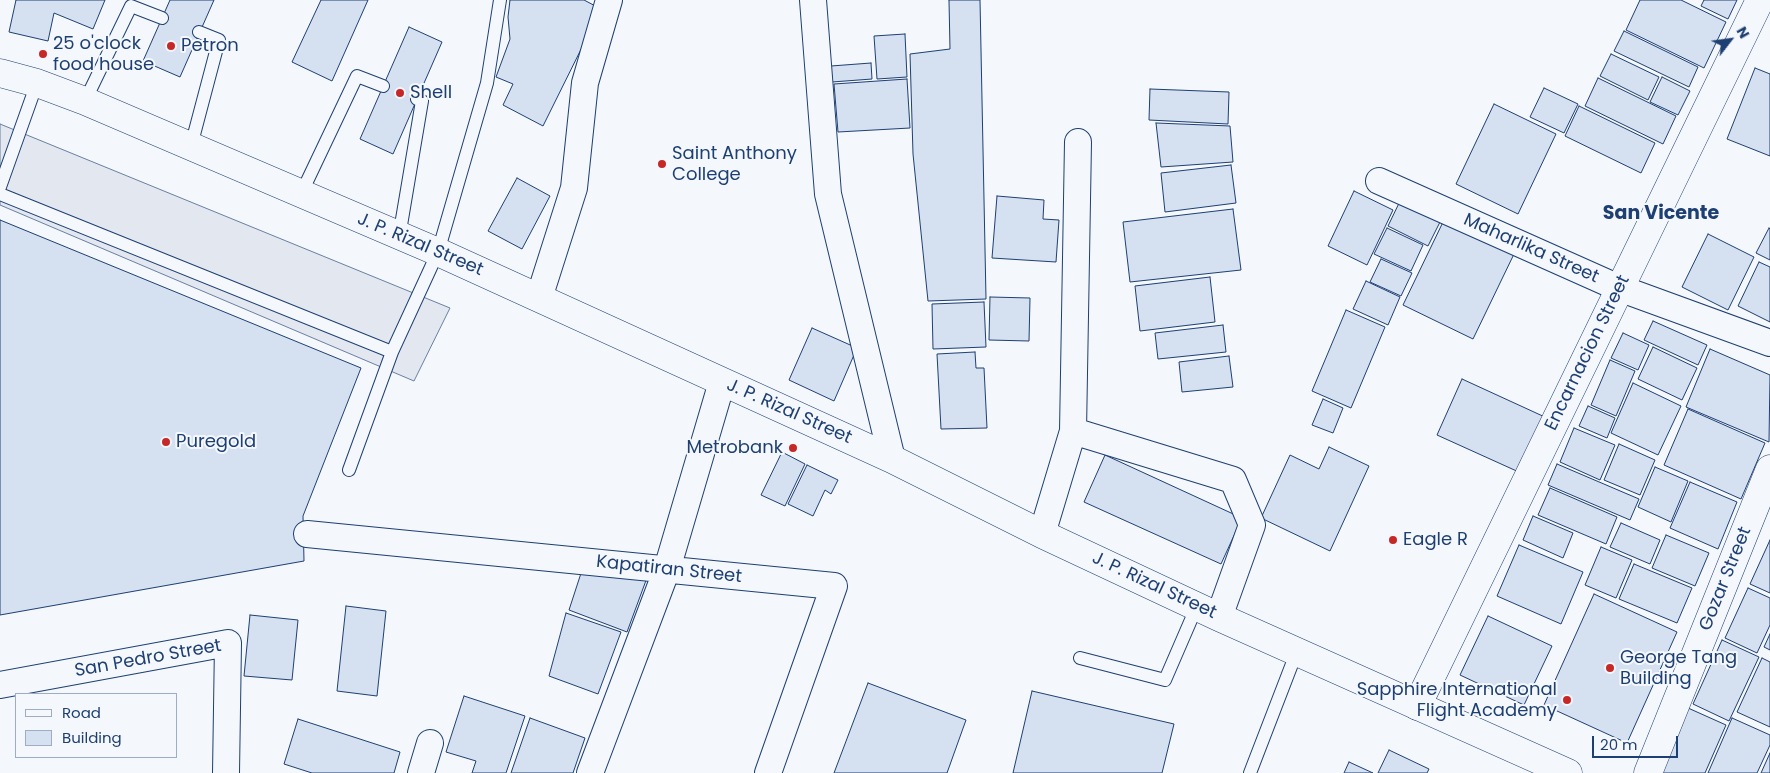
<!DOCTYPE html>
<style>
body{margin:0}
#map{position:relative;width:1770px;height:773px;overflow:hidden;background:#f4f7fb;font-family:Poppins,sans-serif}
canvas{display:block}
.legend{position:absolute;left:15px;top:693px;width:162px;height:65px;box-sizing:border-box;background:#f4f7fb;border:1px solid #9eadc5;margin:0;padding:6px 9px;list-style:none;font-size:15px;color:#1d3f73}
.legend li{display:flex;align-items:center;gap:10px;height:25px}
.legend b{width:25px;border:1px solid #9eadc5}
.north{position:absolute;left:1705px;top:15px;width:50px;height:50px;-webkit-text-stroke:4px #f4f7fb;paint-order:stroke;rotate:60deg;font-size:14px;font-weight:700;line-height:20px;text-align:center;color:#1d3f73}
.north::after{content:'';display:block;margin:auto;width:18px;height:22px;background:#1d3f73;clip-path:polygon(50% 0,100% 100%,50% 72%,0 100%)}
.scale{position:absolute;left:1592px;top:736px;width:86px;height:22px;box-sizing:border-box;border:2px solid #1d3f73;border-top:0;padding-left:6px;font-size:15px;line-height:18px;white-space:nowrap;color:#1d3f73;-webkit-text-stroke:4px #f4f7fb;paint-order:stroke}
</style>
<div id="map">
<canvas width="1770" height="773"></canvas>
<ul class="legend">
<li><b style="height:6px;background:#f4f7fb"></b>Road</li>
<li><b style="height:14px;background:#d5e0f0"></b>Building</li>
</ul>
<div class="north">N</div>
<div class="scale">20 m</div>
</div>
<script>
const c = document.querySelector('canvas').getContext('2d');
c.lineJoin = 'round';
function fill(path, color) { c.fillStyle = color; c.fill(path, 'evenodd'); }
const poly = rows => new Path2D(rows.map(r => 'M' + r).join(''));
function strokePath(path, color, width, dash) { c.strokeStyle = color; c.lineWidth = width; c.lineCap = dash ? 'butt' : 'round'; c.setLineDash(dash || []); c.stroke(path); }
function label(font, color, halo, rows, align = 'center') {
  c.font = font + ' Poppins,sans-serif'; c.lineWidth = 4; c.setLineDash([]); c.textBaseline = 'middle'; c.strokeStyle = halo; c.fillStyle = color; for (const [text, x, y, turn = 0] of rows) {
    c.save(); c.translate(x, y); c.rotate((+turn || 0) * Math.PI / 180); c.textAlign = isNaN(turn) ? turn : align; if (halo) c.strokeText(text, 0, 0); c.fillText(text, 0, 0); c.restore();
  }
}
const parking = poly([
 [0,124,450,308,414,381,0,205,0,124]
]);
fill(parking, '#e3e8f0');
strokePath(parking, '#687fa3', 1);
const building = poly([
 [16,0,105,0,93,29,54,13,48,41,9,32,16,0],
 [170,0,214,0,180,77,143,61,170,0],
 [321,0,368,0,332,81,292,62,321,0],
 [510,0,584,0,601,9,543,126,503,105,513,84,496,77,510,39,508,17,510,0],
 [949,0,980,0,986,299,928,301,913,154,910,54,950,49,949,0],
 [1640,0,1681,0,1726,22,1704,68,1626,30,1640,0],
 [1704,0,1737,0,1728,19,1701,6,1704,0],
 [409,27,442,42,393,154,360,139,409,27],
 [1624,31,1698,67,1689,87,1614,51,1624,31],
 [905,34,907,77,877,79,874,36,905,34],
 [1611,54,1659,77,1648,100,1600,76,1611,54],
 [871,63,872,79,832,82,831,66,871,63],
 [1755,68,1770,74,1770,156,1727,139,1755,68],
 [1662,77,1690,91,1678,115,1650,102,1662,77],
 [1598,78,1676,116,1663,144,1585,106,1598,78],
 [907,79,910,128,838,132,834,84,907,79],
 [1544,88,1578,104,1564,133,1530,117,1544,88],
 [1150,89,1229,92,1228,124,1149,120,1150,89],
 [1494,104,1556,134,1518,214,1456,184,1494,104],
 [1579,106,1655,143,1641,173,1565,136,1579,106],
 [1156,123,1230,126,1233,162,1161,167,1156,123],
 [1231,165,1236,203,1165,212,1161,173,1231,165],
 [517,178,550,196,522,249,488,231,517,178],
 [1354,191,1393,210,1367,265,1328,246,1354,191],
 [997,196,1044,200,1043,219,1059,220,1056,262,992,258,997,196],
 [1402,197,1443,216,1428,246,1388,226,1402,197],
 [1233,209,1241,270,1130,282,1123,222,1233,209],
 [0,220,361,368,303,516,304,561,0,615,0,220],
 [1444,220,1514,254,1473,339,1403,305,1444,220],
 [1387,228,1423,245,1411,271,1374,254,1387,228],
 [1769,228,1770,229,1770,260,1756,253,1769,228],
 [1708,234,1754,257,1728,310,1682,287,1708,234],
 [1381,259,1412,273,1401,296,1370,282,1381,259],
 [1759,262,1770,267,1770,322,1738,306,1759,262],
 [1210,277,1215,322,1140,331,1135,286,1210,277],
 [1366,281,1400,297,1388,325,1353,309,1366,281],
 [990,297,1030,298,1029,341,989,340,990,297],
 [984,302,986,347,933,349,932,304,984,302],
 [1346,310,1385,327,1351,408,1312,391,1346,310],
 [1653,321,1707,345,1698,365,1644,340,1653,321],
 [1223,325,1226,352,1158,359,1155,333,1223,325],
 [812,328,857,348,834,401,789,380,812,328],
 [1623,333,1649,345,1638,370,1611,358,1623,333],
 [1653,347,1697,368,1682,400,1638,379,1653,347],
 [1710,349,1770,375,1769,442,1686,407,1710,349],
 [975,352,976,368,984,368,987,428,941,429,937,354,975,352],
 [1229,356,1233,387,1182,392,1179,362,1229,356],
 [1610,360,1635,371,1616,416,1591,405,1610,360],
 [1462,379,1547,418,1521,473,1437,435,1462,379],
 [1633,383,1681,406,1658,455,1611,433,1633,383],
 [1323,399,1343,408,1333,433,1312,425,1323,399],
 [1588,406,1615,418,1607,438,1579,426,1588,406],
 [1688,409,1765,443,1741,499,1664,465,1688,409],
 [1574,428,1615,445,1600,480,1560,462,1574,428],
 [1619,444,1655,460,1640,495,1604,480,1619,444],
 [1329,447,1369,466,1330,551,1261,518,1290,455,1319,469,1329,447],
 [782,452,805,464,785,506,761,495,782,452],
 [1105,455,1242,518,1221,564,1084,502,1105,455],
 [1557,464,1639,499,1630,520,1548,485,1557,464],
 [807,465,838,480,831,494,825,490,813,516,788,504,807,465],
 [1655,467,1688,481,1671,522,1638,507,1655,467],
 [1690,482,1737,502,1718,549,1670,528,1690,482],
 [1550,488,1617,517,1606,544,1538,515,1550,488],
 [1533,516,1573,533,1563,558,1523,540,1533,516],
 [1621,523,1660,540,1650,564,1610,547,1621,523],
 [1666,535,1709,553,1695,586,1652,568,1666,535],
 [1770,540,1770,593,1750,584,1770,540],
 [1519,545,1583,572,1561,624,1497,596,1519,545],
 [1601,547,1632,560,1616,598,1585,585,1601,547],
 [584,564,648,575,627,632,569,610,584,564],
 [1634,564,1692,588,1677,623,1619,599,1634,564],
 [1748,588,1770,598,1770,625,1757,653,1725,638,1748,588],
 [1594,594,1677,632,1627,743,1544,705,1594,594],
 [346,606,386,611,377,696,337,691,346,606],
 [566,613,621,632,598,694,549,676,566,613],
 [250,615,298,620,292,680,244,676,250,615],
 [1488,616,1552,646,1524,705,1460,675,1488,616],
 [1770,634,1770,650,1764,647,1770,634],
 [1722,640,1759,657,1729,721,1693,704,1722,640],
 [1762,658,1770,662,1770,727,1737,712,1762,658],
 [868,683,966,720,947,773,834,773,868,683],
 [1032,691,1174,724,1162,773,1013,773,1032,691],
 [464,696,525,716,506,773,472,773,476,761,446,752,464,696],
 [1688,708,1726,725,1705,773,1660,773,1688,708],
 [530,718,585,738,573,773,511,773,530,718],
 [1732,718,1770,735,1770,745,1757,773,1708,773,1732,718],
 [298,719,400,752,394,773,312,773,284,764,298,719],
 [1389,750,1429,769,1427,773,1378,773,1389,750],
 [1770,753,1770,773,1761,773,1770,753],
 [1349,762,1373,773,1344,773,1349,762]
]);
fill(building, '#d5e0f0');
strokePath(building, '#1d3f73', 1);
const service = poly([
 [85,101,131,6,162,18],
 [191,146,219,40,199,32],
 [0,187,37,83],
 [0,194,392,352,438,252,487,83,500,0],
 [301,194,357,76,383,86],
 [399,237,422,101,417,99],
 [349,470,392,352],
 [1080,658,1165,680,1197,606],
 [1250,773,1297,651]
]);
const minor = poly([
 [813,0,828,194,892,459],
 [1379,181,1619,288,1770,343],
 [539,298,574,188,585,83,609,0],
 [1073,431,1233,480,1252,525,1219,617],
 [307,534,834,586,768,773],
 [1042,534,1073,431,1078,142],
 [0,685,228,643,226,773],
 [421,773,430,743],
 [590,773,667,569,722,382]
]);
const tertiary = poly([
 [1417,706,1760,0],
 [1648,773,1770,469]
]);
const trunk = poly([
 [0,73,37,83,85,101,438,252,892,459,1042,534,1219,617,1568,773]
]);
strokePath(service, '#1d3f73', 14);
strokePath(minor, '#1d3f73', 28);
strokePath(tertiary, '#1d3f73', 29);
strokePath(trunk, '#1d3f73', 29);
strokePath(service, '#f4f7fb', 12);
strokePath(minor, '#f4f7fb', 26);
strokePath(tertiary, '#f4f7fb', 28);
strokePath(trunk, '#f4f7fb', 28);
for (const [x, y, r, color] of [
 [171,46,5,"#c62828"],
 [43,54,5,"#c62828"],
 [400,93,5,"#c62828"],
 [662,164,5,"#c62828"],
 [166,442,5,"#c62828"],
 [793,448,5,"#c62828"],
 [1393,540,5,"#c62828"],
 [1610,668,5,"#c62828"],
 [1567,700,5,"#c62828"]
]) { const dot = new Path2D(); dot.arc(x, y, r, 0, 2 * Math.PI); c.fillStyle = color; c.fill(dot); strokePath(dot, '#f4f7fb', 2); }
label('18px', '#1d3f73', '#f4f7fb', [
 ["25 o'clock",53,44],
 ["food house",53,65],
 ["Petron",181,46],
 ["Shell",410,93],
 ["Saint Anthony",672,154],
 ["College",672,175],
 ["Puregold",176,442],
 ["Metrobank",783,448,"right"],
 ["Eagle R",1403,540],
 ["George Tang",1620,658],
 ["Building",1620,679],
 ["Sapphire International",1557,690,"right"],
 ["Flight Academy",1557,711,"right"]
], 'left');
label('18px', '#1d3f73', '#f4f7fb', [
 ["J. P. Rizal Street",420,245,23],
 ["Maharlika Street",1531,249,24],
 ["Encarnacion Street",1588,353,-64],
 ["J. P. Rizal Street",789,412,24],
 ["Kapatiran Street",669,570,6],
 ["Gozar Street",1726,579,-68],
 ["J. P. Rizal Street",1154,586,25],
 ["San Pedro Street",148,659,-10]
]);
label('bold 19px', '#1d3f73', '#f4f7fb', [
 ["San Vicente",1661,214]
]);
</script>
